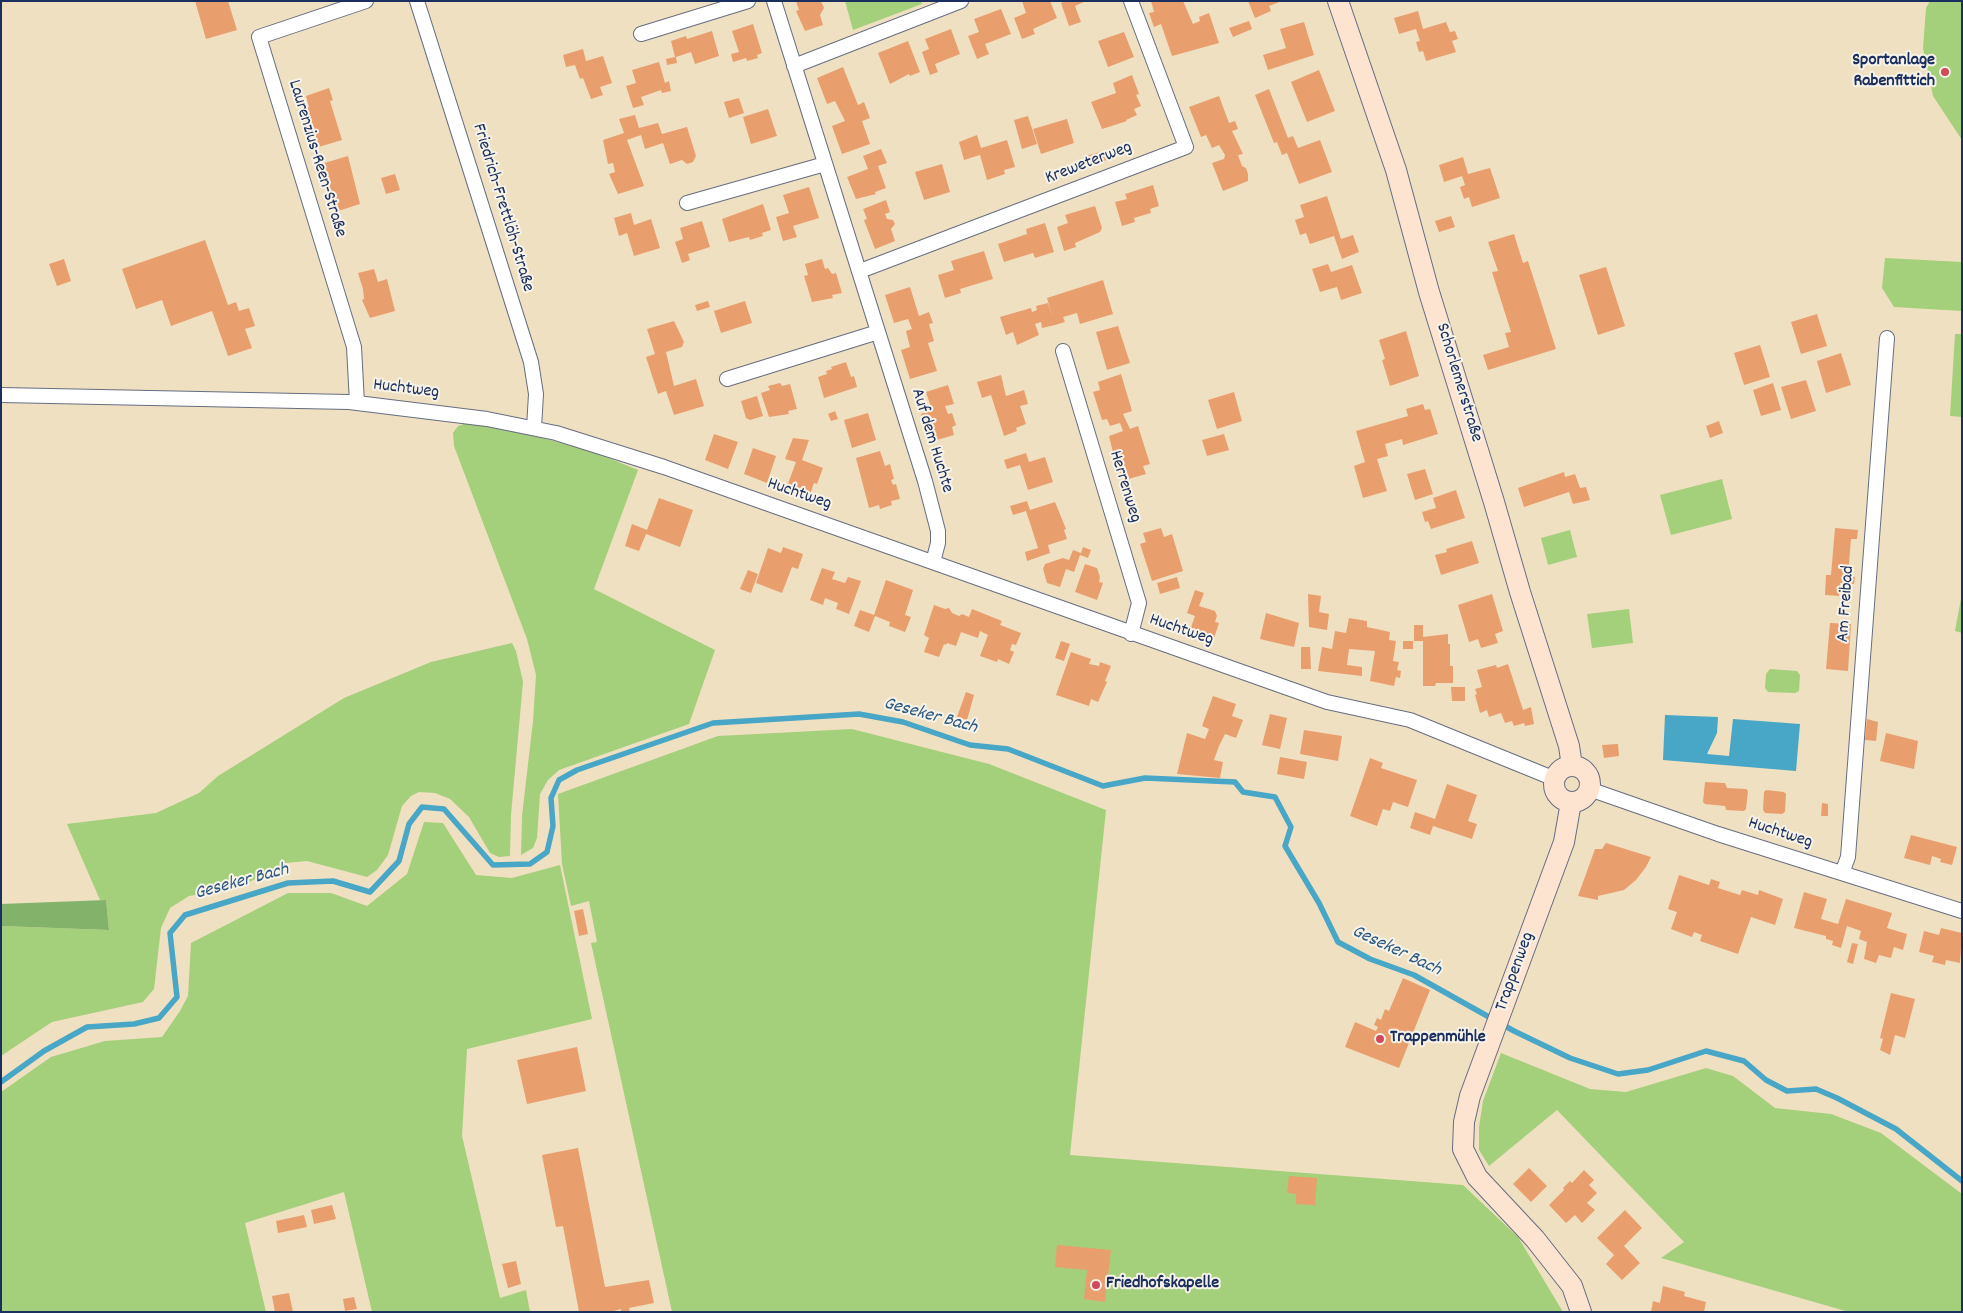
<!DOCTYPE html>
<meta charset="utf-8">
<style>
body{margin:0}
#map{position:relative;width:1963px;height:1313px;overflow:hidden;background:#f0e0c2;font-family:Dekko,sans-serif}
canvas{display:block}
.frame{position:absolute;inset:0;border:2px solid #1b2f5e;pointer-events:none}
</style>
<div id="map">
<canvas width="1963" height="1313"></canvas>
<div class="frame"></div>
</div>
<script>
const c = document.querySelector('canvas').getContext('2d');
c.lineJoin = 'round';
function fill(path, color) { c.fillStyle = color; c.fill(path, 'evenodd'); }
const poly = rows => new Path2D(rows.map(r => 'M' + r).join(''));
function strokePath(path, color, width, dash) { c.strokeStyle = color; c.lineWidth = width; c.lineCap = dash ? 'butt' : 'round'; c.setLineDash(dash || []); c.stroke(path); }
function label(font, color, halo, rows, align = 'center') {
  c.font = font + ' Dekko,sans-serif'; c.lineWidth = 4; c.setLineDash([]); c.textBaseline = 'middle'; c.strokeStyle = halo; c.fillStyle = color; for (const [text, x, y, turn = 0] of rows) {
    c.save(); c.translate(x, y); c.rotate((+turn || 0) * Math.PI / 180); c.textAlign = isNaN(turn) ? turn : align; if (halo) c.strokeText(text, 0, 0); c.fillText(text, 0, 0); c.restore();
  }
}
fill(poly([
 [845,1,921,1,922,4,853,30],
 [1930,1,1962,1,1962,140,1933,96,1923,48,1926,8],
 [1885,258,1962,262,1962,311,1894,307,1882,288],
 [1955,334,1962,334,1962,417,1950,416],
 [464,424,476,424,543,438,596,453,638,470,594,589,715,650,689,724,559,770,548,780,540,794,537,838,533,848,521,855,522,816,533,721,536,675,527,639,454,446,453,433,458,426],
 [1722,479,1732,519,1671,535,1660,495],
 [1570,530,1577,557,1548,565,1541,538],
 [1962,593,1962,633,1955,631],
 [1629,609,1633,643,1592,648,1587,614],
 [512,643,516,651,523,682,511,815,510,856,499,857,490,853,469,817,450,799,435,793,419,792,411,796,402,806,388,855,377,870,367,877,307,861,285,863,270,873,230,890,189,896,170,908,161,928,154,989,143,1002,52,1022,1,1056,1,926,109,930,106,900,100,900,67,824,156,813,199,793,218,776,344,698,431,662],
 [1770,669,1797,671,1800,675,1799,691,1795,693,1768,692,1765,688,1766,674],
 [852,729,989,764,1106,810,1070,1155,1463,1185,1518,1237,1563,1312,672,1312,591,943,597,942,589,901,571,906,562,864,558,794,718,736],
 [424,822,443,823,476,875,512,878,560,865,592,1019,467,1049,462,1136,500,1298,526,1290,530,1312,372,1312,344,1192,245,1223,266,1312,1,1312,1,1092,51,1057,105,1041,162,1037,180,1011,188,996,191,943,288,893,331,893,367,906,407,874],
 [1501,1053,1590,1089,1626,1092,1706,1068,1733,1076,1775,1108,1831,1114,1881,1133,1962,1194,1962,1312,1849,1312,1661,1258,1684,1242,1557,1110,1489,1166,1479,1150,1479,1127,1483,1101]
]), '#a4cf7b');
fill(poly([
 [106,900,109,930,1,926,1,904]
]), '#83b26b');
fill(poly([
 [1665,715,1718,717,1717,733,1707,754,1729,756,1733,719,1800,724,1796,771,1663,760]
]), '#48a6c6');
strokePath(poly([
 [1,1082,44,1051,87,1027,134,1024,159,1018,177,997,170,933,185,915,288,883,333,881,370,892,399,861,409,824,422,807,444,809,493,865,530,864,547,852,553,826,551,798,559,780,577,770,713,723,859,714,903,722,970,745,1008,749,1103,786,1145,778,1235,782,1243,792,1275,797,1291,827,1285,846,1319,903,1338,942,1370,959,1414,975,1514,1031,1570,1058,1618,1074,1648,1070,1706,1051,1744,1061,1766,1080,1787,1091,1816,1089,1837,1098,1896,1129,1962,1181]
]), '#48a6c6', 5.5);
fill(poly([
 [195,1,228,1,237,30,206,39],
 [796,1,821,1,824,8,820,15,823,25,805,31,796,11,799,10],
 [1022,1,1050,1,1057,18,1033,29,1035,34,1022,39,1014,18,1026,13],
 [1065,1,1086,1,1075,6,1081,22,1069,26,1061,3],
 [1151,1,1183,1,1193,24,1200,21,1199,17,1209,13,1219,43,1172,56,1161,24,1154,27,1149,13,1154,12],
 [1248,1,1282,1,1269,6,1271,11,1255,18],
 [1001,9,1011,34,985,44,989,54,977,59,968,36,979,32,974,19],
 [1418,11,1423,29,1446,22,1450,32,1455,31,1458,39,1452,41,1456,52,1426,61,1423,51,1419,52,1416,42,1420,41,1416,29,1399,34,1394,18],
 [1249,21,1252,29,1233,37,1229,28],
 [1304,22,1314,55,1268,70,1263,55,1286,48,1280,29],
 [753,24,762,53,757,55,758,58,747,61,746,58,733,62,731,54,739,52,732,31],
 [951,29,960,54,935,64,938,72,930,75,922,52,929,49,925,39],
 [712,31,719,56,695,64,691,52,676,57,677,63,667,65,666,59,675,57,671,41,686,36,687,39],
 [1124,32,1134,57,1108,67,1098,41],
 [908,41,920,72,910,76,909,74,890,84,878,53],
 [583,49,586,61,603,56,612,83,600,87,603,95,591,99,583,78,580,79,575,65,566,67,563,55],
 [659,62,665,83,669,81,671,91,662,93,661,90,641,97,644,105,633,108,626,86,636,83,632,70],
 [843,67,858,105,864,102,870,118,862,121,870,144,842,154,832,126,845,121,835,101,827,104,817,78],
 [1319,70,1335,111,1307,122,1291,82],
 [1132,75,1139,94,1136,95,1141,106,1134,109,1137,115,1126,120,1127,121,1102,129,1091,102,1116,93,1113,83],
 [329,88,333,100,330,101,342,140,312,149,300,111,309,107,306,96],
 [1269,89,1288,138,1293,136,1298,148,1320,140,1332,172,1299,184,1287,153,1282,155,1277,142,1274,143,1255,95],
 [1219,96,1229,123,1235,121,1238,129,1232,131,1243,154,1238,155,1242,166,1246,168,1248,174,1248,181,1223,191,1212,163,1224,159,1225,155,1219,145,1212,148,1206,135,1201,137,1189,107],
 [739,98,744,113,729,118,724,102],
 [768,109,777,136,751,144,743,117],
 [635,115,639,128,658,123,662,134,687,127,696,156,693,162,687,164,682,160,670,164,663,143,645,149,641,135,627,140,644,186,618,194,609,174,615,172,613,163,608,164,603,140,624,133,619,119],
 [1028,116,1037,144,1022,149,1014,120],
 [1067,119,1074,143,1041,154,1033,129],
 [977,135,981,148,1007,140,1015,167,1004,170,1005,174,987,180,980,155,964,160,959,142],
 [881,149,887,163,878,166,886,188,875,192,876,194,856,199,847,177,868,169,863,156],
 [1103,151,1107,160,1089,166,1086,156],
 [348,156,360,204,338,211,332,192,328,183,326,184,321,164],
 [1463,157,1468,174,1490,168,1500,198,1472,207,1469,197,1464,199,1460,187,1465,185,1462,176,1444,182,1439,165],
 [942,164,950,192,924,200,915,172],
 [395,174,400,190,386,194,381,178],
 [1153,185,1159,206,1150,209,1151,213,1134,218,1135,222,1122,226,1115,202,1127,199,1125,194],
 [809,187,819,218,793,226,797,237,783,241,776,217,789,213,783,195],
 [1327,196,1341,239,1353,235,1359,252,1342,259,1334,236,1310,244,1306,233,1300,235,1295,220,1304,217,1300,205],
 [886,200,890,212,885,214,887,219,893,220,895,224,891,229,895,241,875,249,864,220,867,219,863,209],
 [763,204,771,230,762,233,763,236,750,240,749,237,729,242,722,219],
 [1095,206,1102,228,1100,232,1075,243,1076,247,1064,251,1057,227,1068,223,1065,215],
 [631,213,634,225,651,219,660,248,634,256,627,233,619,236,614,218],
 [1451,216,1455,227,1439,232,1435,221],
 [702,221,710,247,688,254,690,260,682,263,675,242,683,239,680,228],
 [1045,223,1054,252,1035,258,1033,253,1004,262,998,244,1027,234,1026,229],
 [1514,234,1523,263,1528,261,1556,349,1488,370,1483,355,1509,347,1505,333,1511,332,1492,272,1498,271,1488,242],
 [205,240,228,305,236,302,239,311,249,308,255,326,245,329,252,348,228,356,212,311,171,326,162,300,136,309,122,269],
 [984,251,993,279,960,289,961,293,945,298,938,275,954,270,951,261],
 [64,259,71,281,57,286,49,264],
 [822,259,825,269,828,268,832,274,836,273,842,293,832,295,833,298,812,302,804,276,808,275,805,264],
 [1328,264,1331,272,1352,265,1362,293,1341,300,1337,287,1320,292,1312,269],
 [1606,267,1625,326,1598,335,1579,275],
 [374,269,378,282,387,279,395,311,370,318,362,300,364,299,363,289,358,273],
 [1103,280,1113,314,1080,324,1077,313,1063,317,1065,322,1055,325,1042,328,1041,322,1035,324,1039,335,1017,345,1013,332,1006,335,1000,317,1031,308,1032,312,1037,310,1036,306,1048,303,1053,319,1047,298],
 [910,287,919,316,929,312,933,323,929,324,934,341,928,343,937,371,910,379,901,350,910,347,906,331,912,329,908,319,894,323,885,295],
 [708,301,710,307,697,311,695,305],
 [745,301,752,323,721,333,714,311],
 [1817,314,1827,346,1801,354,1791,322],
 [674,321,684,342,682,347,666,352,674,386,696,379,704,406,674,415,666,391,658,394,646,357,655,354,647,329],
 [1118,326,1130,363,1107,370,1096,332],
 [1406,331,1419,376,1390,386,1382,360,1385,359,1379,340],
 [1760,345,1770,377,1744,385,1734,353],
 [1841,353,1851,385,1826,393,1817,361],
 [846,362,851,377,854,376,857,387,824,398,818,377,827,374,826,371,832,369,831,367],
 [1121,374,1132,411,1123,414,1130,429,1138,426,1150,464,1143,466,1146,474,1125,480,1123,472,1120,473,1118,464,1116,465,1109,436,1123,431,1120,423,1110,426,1107,419,1102,420,1093,392,1100,390,1098,382],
 [1001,375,1006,396,1024,390,1028,404,1020,406,1026,424,1016,428,1017,431,1004,436,991,395,982,398,977,382],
 [1806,380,1816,411,1791,419,1781,387],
 [780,383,782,386,790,384,797,409,788,411,789,414,769,417,761,393,770,390,768,386],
 [1773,383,1781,410,1761,416,1753,390],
 [948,385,954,404,945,406,948,414,952,413,956,425,952,427,954,435,930,442,925,426,926,420,923,421,921,414,932,410,926,392],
 [1234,392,1242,421,1217,429,1208,400],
 [757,396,763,416,750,420,746,418,741,401],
 [1423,404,1425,410,1430,409,1438,434,1403,445,1402,439,1385,444,1388,456,1377,459,1387,491,1363,498,1354,466,1365,462,1356,431,1408,416,1406,409],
 [835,411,838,419,831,421,828,414],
 [868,413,876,440,852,448,844,420],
 [1719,421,1723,433,1710,438,1706,426],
 [714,434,738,442,728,469,705,460],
 [1224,434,1229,450,1207,456,1202,440],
 [793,438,809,440,802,460,823,468,817,484,814,483,809,497,786,489,796,462,785,459],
 [753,448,776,456,767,483,744,474],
 [880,451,885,466,890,464,894,479,891,480,893,485,896,484,900,499,891,501,892,505,880,509,879,505,869,508,856,458],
 [1026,453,1029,462,1045,457,1053,482,1028,490,1020,465,1007,469,1004,460],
 [1425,469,1433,494,1415,500,1407,474],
 [1564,472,1565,477,1575,474,1580,488,1586,487,1590,500,1573,504,1569,492,1524,507,1518,488],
 [1456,490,1465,518,1431,529,1428,521,1425,522,1422,512,1436,508,1433,498],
 [659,498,693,510,680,547,646,534,639,551,625,546,632,524,647,530],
 [1027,501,1030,510,1055,502,1066,529,1064,530,1067,539,1048,545,1050,553,1027,561,1025,552,1038,548,1029,520,1026,511,1013,515,1010,506],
 [1161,528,1164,537,1172,534,1183,571,1152,581,1140,544,1146,542,1143,533],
 [1835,528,1858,530,1857,539,1851,539,1848,576,1855,577,1854,584,1840,583,1839,596,1825,595,1826,575,1831,575],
 [1472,541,1479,563,1441,575,1435,555,1447,552,1446,549],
 [783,547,803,554,798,569,792,567,782,593,756,583,768,548,781,553],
 [1083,547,1091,550,1088,558,1080,555,1074,572,1066,569,1060,587,1047,583,1043,569,1045,564,1063,558,1069,560,1073,550,1081,553],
 [1085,564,1097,568,1100,577,1099,582,1103,583,1097,600,1075,592],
 [822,568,835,572,832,579,845,583,848,577,861,581,849,614,836,609,838,603,825,598,823,605,810,600],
 [748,570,758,574,751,593,740,589],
 [1177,577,1180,588,1160,594,1157,583],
 [886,580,913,590,905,615,911,617,905,632,889,626,890,622,875,616,869,632,854,626,860,610,874,615],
 [1195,590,1204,593,1199,606,1215,611,1217,616,1215,622,1219,623,1213,641,1189,633,1195,616,1187,613],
 [1308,594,1321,596,1319,612,1329,614,1327,630,1309,627],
 [1492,594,1503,631,1495,634,1498,643,1481,648,1478,639,1469,642,1458,605],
 [934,605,945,609,949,608,952,613,959,616,962,614,969,617,972,609,1002,621,1000,625,1021,633,1016,645,1012,644,1010,650,1014,652,1009,664,998,659,997,662,980,656,988,635,980,631,978,638,961,632,956,646,947,643,946,645,944,644,939,657,924,652,929,638,924,635],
 [1266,613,1299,623,1294,647,1260,639],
 [1349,618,1367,621,1367,627,1390,632,1389,640,1396,641,1393,661,1399,662,1397,670,1401,671,1400,678,1396,677,1394,686,1370,681,1375,651,1349,649,1347,665,1362,667,1362,676,1318,671,1322,647,1332,649,1335,631,1346,633],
 [1830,623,1851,624,1848,671,1826,669],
 [1414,625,1423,625,1423,637,1448,634,1448,644,1450,644,1450,666,1453,666,1453,683,1436,683,1435,686,1423,686,1423,641,1414,641],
 [1061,641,1070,644,1064,661,1055,658],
 [1403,641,1413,641,1413,649,1403,649],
 [1301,647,1310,647,1311,669,1301,669],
 [1071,652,1091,659,1089,664,1099,666,1100,662,1111,666,1105,681,1107,682,1098,702,1091,699,1089,706,1056,695],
 [1508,664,1523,710,1531,707,1534,724,1525,726,1524,723,1514,726,1512,721,1505,723,1501,713,1489,717,1487,710,1480,713,1475,695,1477,694,1475,689,1482,687,1477,670,1496,665,1497,668],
 [1451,687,1465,687,1465,701,1452,701],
 [966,692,974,695,967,720,957,717],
 [1213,696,1236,704,1232,716,1243,720,1236,738,1225,734,1219,746,1214,760,1223,762,1220,778,1177,774,1187,733,1205,739,1209,729,1202,726],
 [1270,714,1287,718,1280,749,1262,745],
 [1867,719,1878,722,1876,741,1865,740],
 [1304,730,1342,736,1338,761,1300,754],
 [1886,733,1918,741,1914,769,1880,761],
 [1618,744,1619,756,1604,758,1602,745],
 [1280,757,1307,762,1304,779,1277,774],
 [1370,758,1383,763,1381,768,1417,780,1408,807,1393,802,1390,811,1383,809,1377,826,1350,816],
 [1705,782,1725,783,1727,788,1746,789,1748,791,1746,809,1744,811,1726,810,1725,806,1705,804,1703,802],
 [1447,784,1477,795,1468,821,1477,824,1472,839,1433,826,1430,835,1410,828,1415,812,1435,819],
 [1766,790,1784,792,1786,794,1785,812,1782,814,1765,813,1763,810,1764,792],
 [1822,803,1828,804,1828,816,1821,816],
 [1911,835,1957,847,1952,865,1940,862,1941,859,1932,856,1930,865,1904,858],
 [1606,843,1651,857,1646,867,1636,880,1624,890,1598,896,1598,900,1578,896,1595,849,1602,849],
 [1679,875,1709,885,1711,879,1720,882,1718,888,1740,895,1742,890,1758,895,1759,890,1783,899,1775,925,1751,917,1738,954,1700,941,1702,935,1694,932,1692,937,1671,929,1677,912,1668,909],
 [1804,892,1827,899,1821,919,1838,924,1846,899,1892,913,1887,928,1907,934,1903,950,1894,947,1891,958,1879,955,1876,963,1864,959,1867,942,1859,939,1861,931,1847,926,1841,948,1832,945,1833,941,1826,939,1826,936,1794,928],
 [583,909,588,934,579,936,574,911],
 [1941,928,1962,933,1960,963,1946,960,1945,965,1932,962,1934,956,1919,952,1924,931,1939,935],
 [1852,943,1858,944,1853,964,1847,962],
 [1403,978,1430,990,1399,1068,1345,1047,1355,1022,1376,1031,1378,1027,1374,1025,1377,1018,1381,1020,1385,1009,1389,1011],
 [1891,993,1915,999,1905,1038,1895,1035,1890,1055,1880,1050,1883,1039,1880,1038],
 [577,1047,586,1091,527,1104,517,1060],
 [578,1148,605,1287,649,1280,654,1303,629,1308,630,1312,621,1312,621,1309,610,1312,579,1312,563,1226,556,1227,542,1155],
 [1529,1168,1547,1186,1531,1202,1513,1184],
 [1584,1170,1594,1180,1589,1185,1597,1193,1587,1203,1595,1210,1582,1223,1575,1215,1566,1223,1549,1205,1564,1190,1563,1188,1570,1181,1572,1183],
 [1289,1176,1317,1178,1315,1205,1296,1204,1296,1194,1287,1193],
 [332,1205,336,1219,314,1224,311,1210],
 [1625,1210,1642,1228,1624,1246,1640,1263,1622,1280,1606,1264,1614,1255,1597,1238],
 [304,1215,307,1227,278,1233,276,1221],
 [1057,1245,1111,1250,1105,1302,1084,1299,1087,1270,1055,1267],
 [516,1261,521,1284,508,1288,502,1264],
 [1663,1286,1685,1292,1684,1296,1706,1302,1704,1312,1651,1312,1653,1301,1660,1303],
 [289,1293,293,1312,275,1312,272,1296],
 [354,1297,357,1309,345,1311,343,1299]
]), '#e99e6e');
const street = poly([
 [417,1,531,362,536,394,534,428],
 [774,1,925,481,938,531,938,543,933,562],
 [641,34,748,1],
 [794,66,961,1],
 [687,203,825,164],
 [860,271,1186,147,1131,1],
 [1063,351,1139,603,1131,634],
 [727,379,878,332],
 [1,395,349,402,487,419,556,433,664,467,1327,702,1410,720,1555,779],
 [357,403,354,347,259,37,366,1],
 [1589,789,1718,834,1962,911],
 [1842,873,1848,857,1887,338]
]);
const secondary = poly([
 [1338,1,1396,170,1429,292,1494,502,1520,592,1569,746,1572,766],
 '1554 784a18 18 0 1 1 36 0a18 18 0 1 1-36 0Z',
 [1571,802,1564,842,1470,1096,1464,1122,1463,1149,1477,1177,1535,1239,1572,1286,1581,1312]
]);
strokePath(street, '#666d81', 16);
strokePath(secondary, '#666d81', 22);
strokePath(street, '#fff', 14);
strokePath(secondary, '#fde4d1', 20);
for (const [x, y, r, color] of [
 [1945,72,5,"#d1495b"],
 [1380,1039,5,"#d1495b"],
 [1096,1285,5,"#d1495b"]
]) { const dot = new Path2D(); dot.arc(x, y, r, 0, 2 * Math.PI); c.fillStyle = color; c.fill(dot); strokePath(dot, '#f7f3e8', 2); }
label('bold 18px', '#1b2f5e', '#f7f3e8', [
 ["Sportanlage",1935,62,"right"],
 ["Rabenfittich",1935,83,"right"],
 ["Trappenmühle",1390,1039],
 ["Friedhofskapelle",1106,1285]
], 'left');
label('18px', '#1b2f5e', '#f7f3e8', [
 ["Laurenzius-Reen-Straße",316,159,73],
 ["Kreweterweg",1089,164,-21],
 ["Friedrich-Frettlöh-Straße",502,208,73],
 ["Schorlemerstraße",1458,383,73],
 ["Huchtweg",406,390,7],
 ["Auf dem Huchte",931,441,73],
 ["Herrenweg",1124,487,73],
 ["Huchtweg",799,495,19],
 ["Am Freibad",1847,604,-86],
 ["Huchtweg",1181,631,19],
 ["Huchtweg",1780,834,18],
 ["Trappenweg",1516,972,-70]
]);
label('italic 19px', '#2b5982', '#f7f3e8', [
 ["Geseker Bach",930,717,15],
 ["Geseker Bach",242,883,-15],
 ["Geseker Bach",1396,952,25]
]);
</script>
